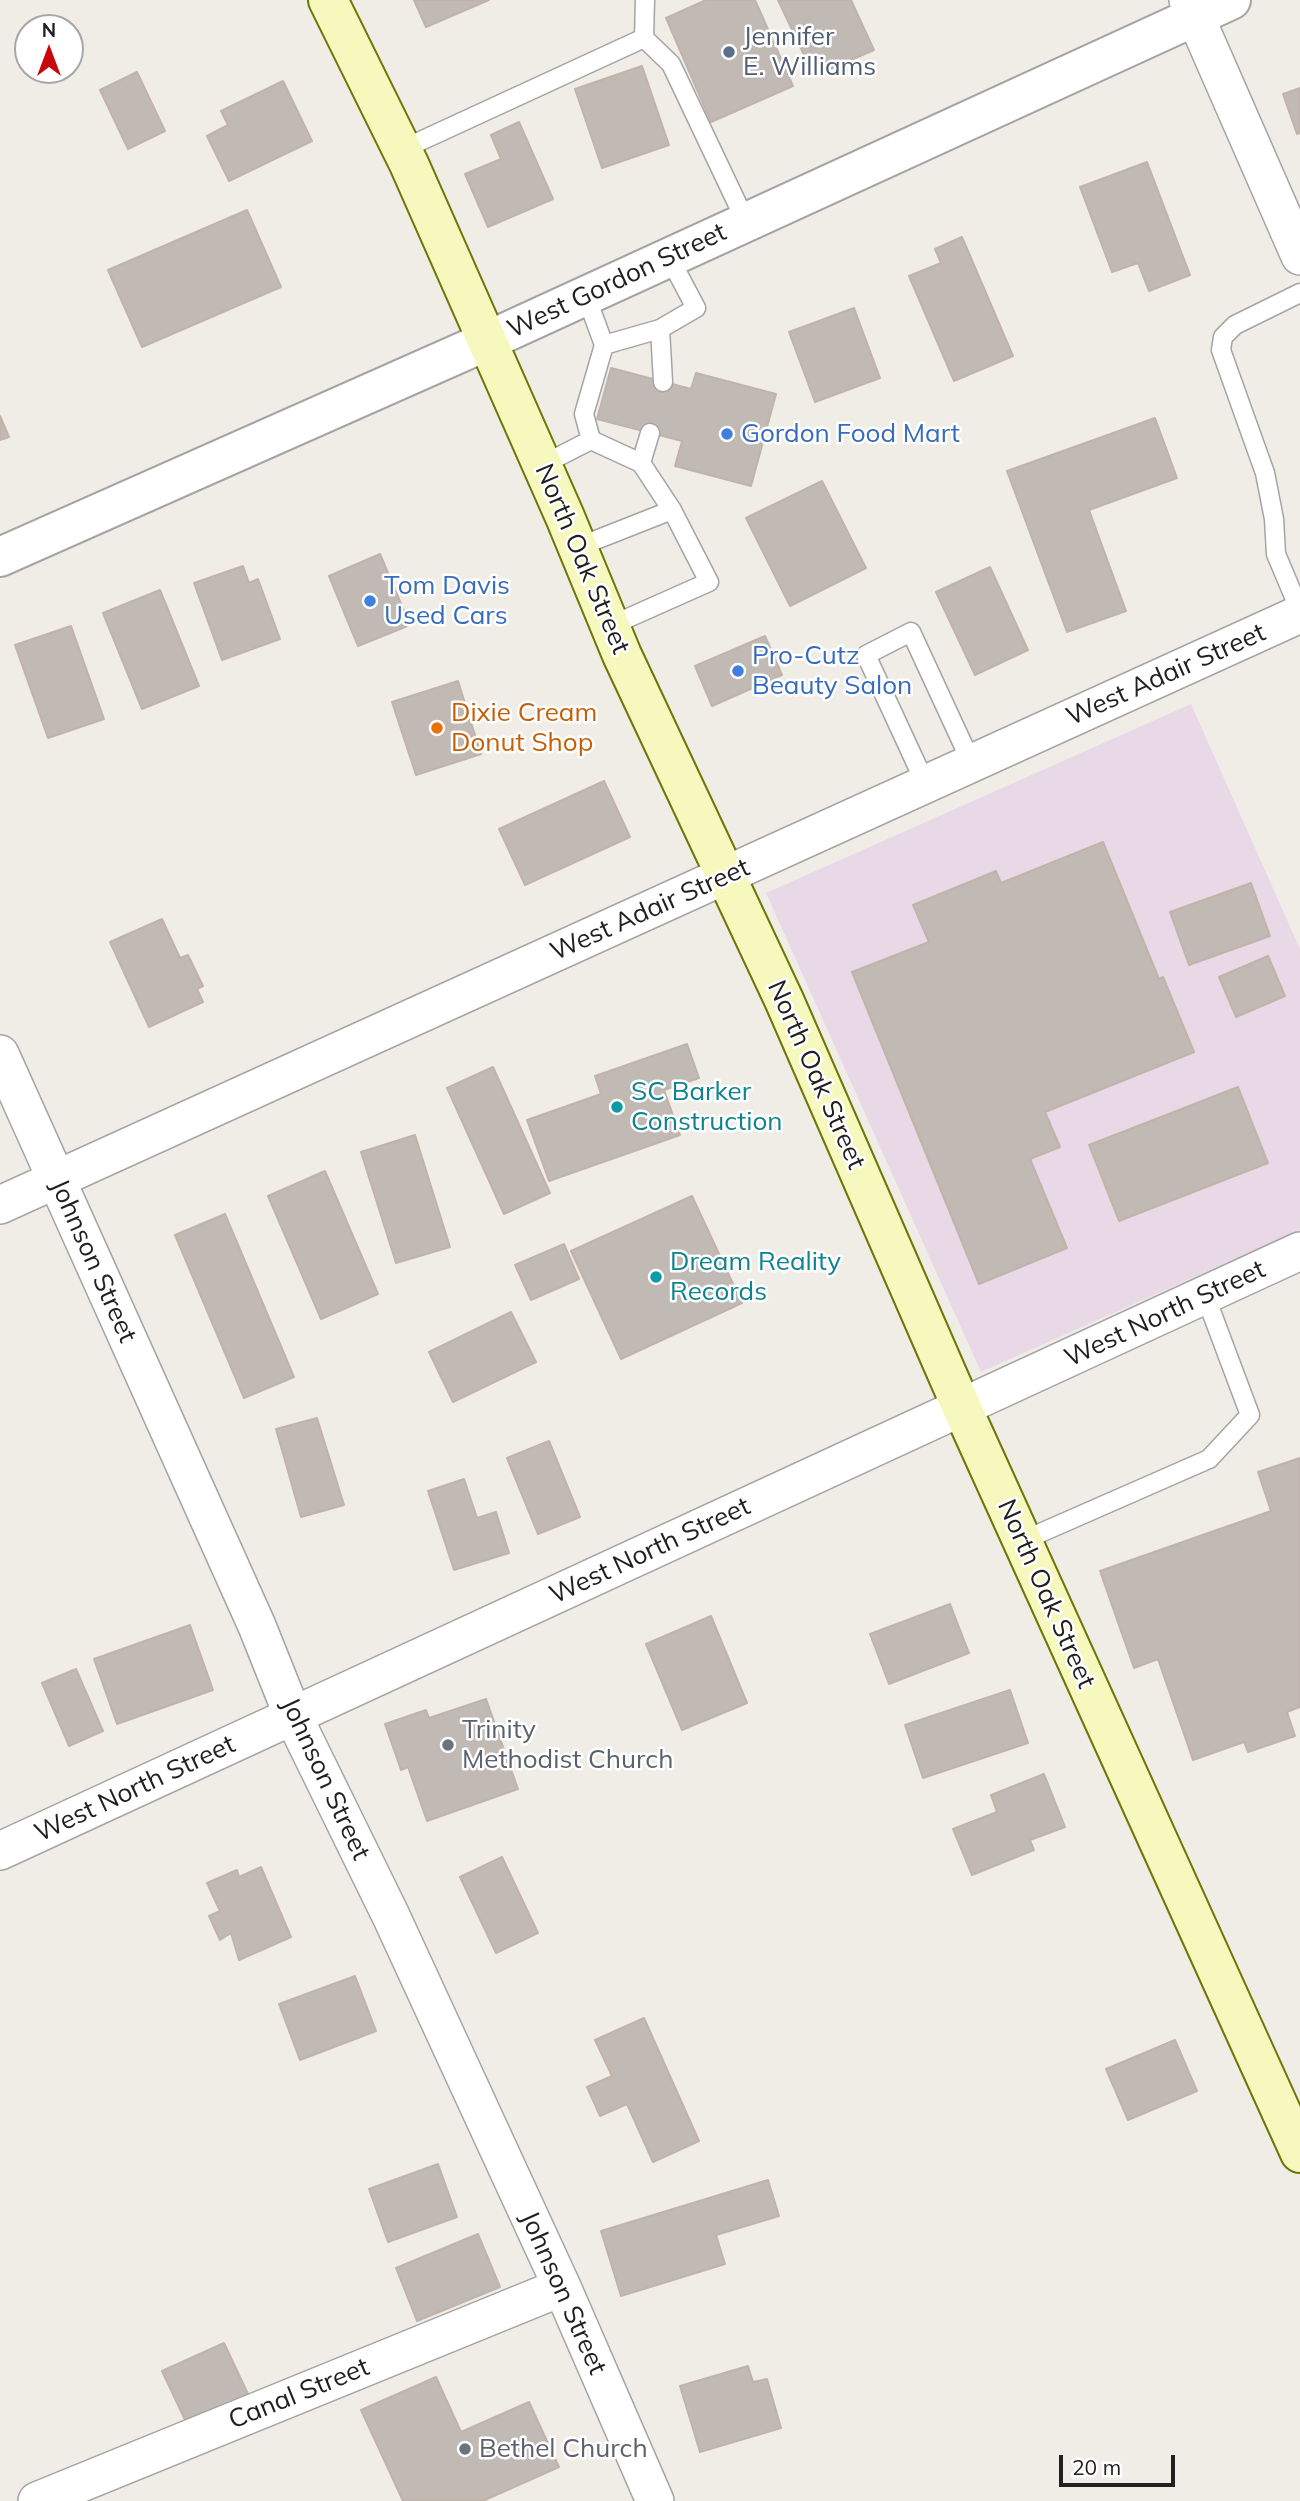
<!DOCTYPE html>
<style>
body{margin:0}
#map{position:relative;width:1300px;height:2501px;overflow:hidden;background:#f0ede7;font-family:Mulish,sans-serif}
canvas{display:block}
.north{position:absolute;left:14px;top:14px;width:70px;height:70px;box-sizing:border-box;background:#fff;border:2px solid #a6a6a6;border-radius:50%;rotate:0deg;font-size:19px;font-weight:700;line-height:28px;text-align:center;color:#202020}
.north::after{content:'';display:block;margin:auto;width:24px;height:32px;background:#ca060d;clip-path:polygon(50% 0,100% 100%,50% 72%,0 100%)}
.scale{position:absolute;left:1059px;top:2455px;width:116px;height:32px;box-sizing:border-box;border:4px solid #202020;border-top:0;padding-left:9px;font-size:21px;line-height:24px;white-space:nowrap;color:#202020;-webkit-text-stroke:5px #fff;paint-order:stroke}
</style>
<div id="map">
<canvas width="1300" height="2501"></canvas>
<div class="north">N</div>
<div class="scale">20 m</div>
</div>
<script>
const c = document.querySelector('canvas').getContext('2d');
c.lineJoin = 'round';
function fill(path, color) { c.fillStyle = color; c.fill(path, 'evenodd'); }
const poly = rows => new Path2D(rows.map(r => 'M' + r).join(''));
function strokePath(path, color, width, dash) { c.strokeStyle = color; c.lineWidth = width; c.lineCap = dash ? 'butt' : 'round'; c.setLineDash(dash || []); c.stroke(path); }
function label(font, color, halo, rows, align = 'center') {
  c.font = font + ' Mulish,sans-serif'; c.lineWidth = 5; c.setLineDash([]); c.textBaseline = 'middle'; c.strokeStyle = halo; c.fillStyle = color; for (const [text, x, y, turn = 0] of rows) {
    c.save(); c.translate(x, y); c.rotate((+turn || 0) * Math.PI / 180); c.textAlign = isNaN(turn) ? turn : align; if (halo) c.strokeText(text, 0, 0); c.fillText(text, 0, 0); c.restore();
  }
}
fill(poly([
 [1191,704,1300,949,1300,1230,981,1372,766,893]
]), '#e9d9e7');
const building = poly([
 [414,0,489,0,426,27,414,0],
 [706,0,755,0,793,86,711,122,666,18,706,0],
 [778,0,851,0,874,50,814,76,778,0],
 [642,66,669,145,602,168,575,89,642,66],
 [137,72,165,131,128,149,100,90,137,72],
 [283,81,312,141,229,181,207,136,228,125,221,111,283,81],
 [1300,88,1300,133,1297,134,1283,94,1300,88],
 [519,122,553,199,488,227,465,174,501,159,491,135,519,122],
 [1147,162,1190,275,1149,291,1138,263,1112,272,1080,187,1147,162],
 [247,210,281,287,142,347,108,270,247,210],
 [962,237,1013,356,954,381,909,276,941,263,935,249,962,237],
 [854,308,880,378,815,402,789,332,854,308],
 [611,368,691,389,696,373,776,394,751,486,675,466,682,441,597,419,611,368],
 [0,416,9,437,0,440,0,416],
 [1155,418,1177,478,1089,510,1126,611,1067,632,1007,471,1155,418],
 [822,481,866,568,790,606,746,518,822,481],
 [380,554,410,625,358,646,329,576,380,554],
 [243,566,249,583,258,579,280,639,222,660,194,583,243,566],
 [990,567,1028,650,975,675,936,592,990,567],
 [160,590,199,686,142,709,103,613,160,590],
 [71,626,104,719,48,738,15,645,71,626],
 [765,636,782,675,712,706,695,666,765,636],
 [458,681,481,754,416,775,392,702,458,681],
 [604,781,630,837,525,885,499,829,604,781],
 [1103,842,1159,979,1163,977,1194,1052,1045,1112,1060,1147,1030,1159,1067,1248,979,1284,852,972,929,942,913,905,996,871,1001,883,1103,842],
 [1251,883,1270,936,1189,965,1170,912,1251,883],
 [162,919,180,958,188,955,203,986,197,989,203,1002,149,1027,110,942,162,919],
 [1268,956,1285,996,1236,1017,1219,977,1268,956],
 [687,1044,699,1078,664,1090,680,1135,549,1181,527,1120,601,1094,595,1076,687,1044],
 [493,1067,550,1193,504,1214,447,1088,493,1067],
 [1238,1087,1268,1163,1119,1221,1089,1145,1238,1087],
 [415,1135,450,1247,396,1263,361,1152,415,1135],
 [325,1171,378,1294,321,1319,268,1196,325,1171],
 [692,1196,742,1303,621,1359,571,1251,692,1196],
 [225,1214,294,1377,244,1398,175,1235,225,1214],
 [564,1244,579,1279,531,1300,515,1265,564,1244],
 [511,1312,536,1362,453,1402,429,1352,511,1312],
 [317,1418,344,1505,301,1517,276,1429,317,1418],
 [549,1441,580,1517,538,1534,507,1458,549,1441],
 [1300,1458,1300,1707,1287,1712,1295,1736,1248,1752,1244,1742,1193,1760,1158,1659,1134,1668,1100,1571,1271,1511,1258,1472,1300,1458],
 [464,1479,477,1518,496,1512,509,1553,454,1570,428,1491,464,1479],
 [950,1604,969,1653,889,1684,870,1634,950,1604],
 [711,1616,747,1703,682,1730,646,1644,711,1616],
 [190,1625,213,1690,117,1724,94,1659,190,1625],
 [76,1669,103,1731,69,1746,42,1683,76,1669],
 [1010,1690,1028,1743,923,1778,905,1725,1010,1690],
 [486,1699,518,1789,427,1821,408,1767,401,1770,385,1724,426,1710,429,1718,486,1699],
 [1044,1774,1065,1827,1030,1840,1034,1850,972,1875,953,1829,997,1812,991,1795,1044,1774],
 [502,1857,538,1933,496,1953,460,1877,502,1857],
 [261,1867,291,1937,239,1960,231,1933,220,1940,209,1916,220,1911,207,1883,237,1870,239,1877,261,1867],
 [355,1976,376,2031,300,2060,279,2004,355,1976],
 [644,2018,699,2141,653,2162,627,2104,600,2116,587,2087,612,2076,595,2040,644,2018],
 [1175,2040,1197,2091,1128,2120,1106,2069,1175,2040],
 [438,2164,457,2217,388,2242,369,2189,438,2164],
 [768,2180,779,2216,716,2235,725,2264,621,2296,601,2231,768,2180],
 [478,2234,500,2287,417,2321,396,2268,478,2234],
 [224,2343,248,2394,186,2422,162,2371,224,2343],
 [748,2366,753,2382,767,2379,781,2428,700,2452,680,2386,748,2366],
 [436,2377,461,2432,529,2402,559,2467,483,2501,403,2501,361,2410,436,2377]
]);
fill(building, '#c1b9b3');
strokePath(building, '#c2b3aa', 2);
const service = poly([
 [644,38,671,64,746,222],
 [401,150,644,38,645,0],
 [1300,293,1235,325,1223,337,1221,350,1265,473,1274,519,1276,554,1300,611],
 [586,296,604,345,660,329,696,308,669,257],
 [660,329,663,382],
 [650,433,641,463,672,510],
 [591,440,584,414,604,345],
 [542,465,591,440,641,463],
 [578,547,672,510,709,582,610,626],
 [926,785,866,655,911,632,972,764],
 [1022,1541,1209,1459,1250,1415,1205,1295]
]);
const minor = poly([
 [1188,0,1300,256],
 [0,1054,257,1626,293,1716,391,1916,562,2287,655,2501],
 [0,1205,1300,614],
 [0,1851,1300,1251],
 [37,2501,562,2287]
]);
const tertiary = poly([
 [0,557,487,341,1231,0]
]);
const secondary = poly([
 [328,0,409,164,565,517,622,655,784,1000,962,1408,1300,2153]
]);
strokePath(service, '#a4a4a4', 21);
strokePath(minor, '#a4a4a4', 40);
strokePath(tertiary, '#a4a4a4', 42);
strokePath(secondary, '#6e7608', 42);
strokePath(service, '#fff', 18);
strokePath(minor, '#fff', 37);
strokePath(tertiary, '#fff', 38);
strokePath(secondary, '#f7f8be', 38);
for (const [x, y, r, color] of [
 [729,52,7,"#5c6f8a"],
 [727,434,7,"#3f7fe0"],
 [370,601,7,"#3f7fe0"],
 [738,671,7,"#3f7fe0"],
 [437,728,7,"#e8710a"],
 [617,1107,7,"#0f9aa8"],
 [656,1277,7,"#0f9aa8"],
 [448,1745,7,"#6b7280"],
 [465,2449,7,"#6b7280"]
]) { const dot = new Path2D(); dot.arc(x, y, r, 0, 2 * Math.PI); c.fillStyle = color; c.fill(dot); strokePath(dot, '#fff', 2.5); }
label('26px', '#4e5e75', '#fff', [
 ["Jennifer",743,37],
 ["E. Williams",743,67]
], 'left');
label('26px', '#202020', '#fff', [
 ["West Gordon Street",617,281,-25],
 ["North Oak Street",582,559,67],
 ["West Adair Street",1166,675,-24],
 ["West Adair Street",650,910,-24],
 ["North Oak Street",816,1075,66],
 ["Johnson Street",93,1261,66],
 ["West North Street",1165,1314,-25],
 ["West North Street",650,1551,-25],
 ["North Oak Street",1046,1594,66],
 ["Johnson Street",325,1779,65],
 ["West North Street",135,1789,-25],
 ["Johnson Street",563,2293,66],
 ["Canal Street",299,2394,-22]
]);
label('26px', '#366cbe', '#fff', [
 ["Gordon Food Mart",741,434],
 ["Tom Davis",384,586],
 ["Used Cars",384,616],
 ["Pro-Cutz",752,656],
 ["Beauty Salon",752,686]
], 'left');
label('26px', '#c56008', '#fff', [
 ["Dixie Cream",451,713],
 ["Donut Shop",451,743]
], 'left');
label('26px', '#0d838f', '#fff', [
 ["SC Barker",631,1092],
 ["Construction",631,1122],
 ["Dream Reality",670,1262],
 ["Records",670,1292]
], 'left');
label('26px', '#5b616d', '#fff', [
 ["Trinity",462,1730],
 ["Methodist Church",462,1760],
 ["Bethel Church",479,2449]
], 'left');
</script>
